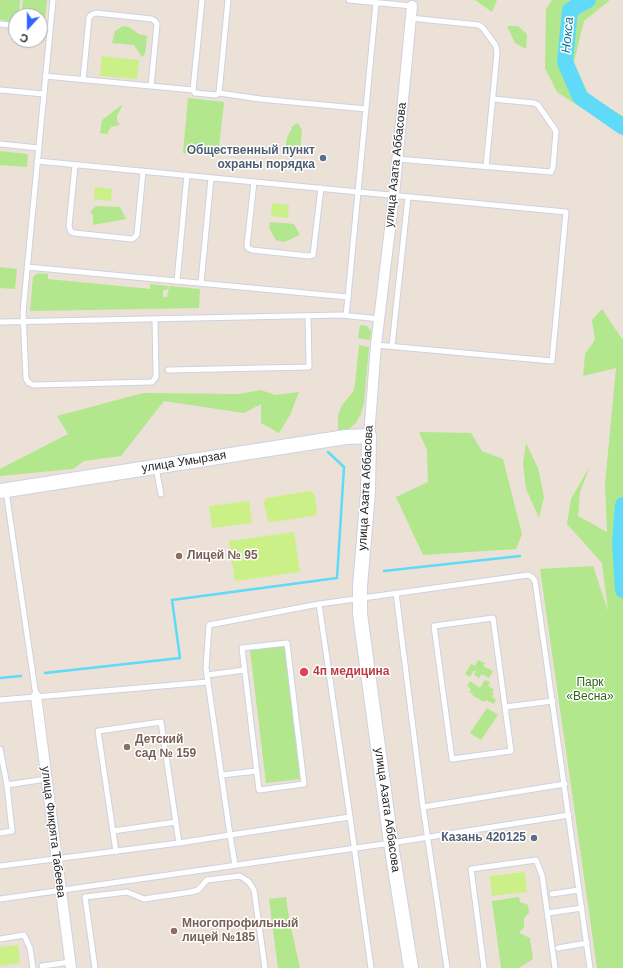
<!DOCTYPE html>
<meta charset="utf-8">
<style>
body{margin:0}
#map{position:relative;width:623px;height:968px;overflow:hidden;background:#ebe1d6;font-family:Arial,sans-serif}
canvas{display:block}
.north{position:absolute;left:8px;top:8px;width:40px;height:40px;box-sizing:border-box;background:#fff;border:1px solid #a9a9a9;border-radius:50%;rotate:201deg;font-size:11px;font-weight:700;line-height:16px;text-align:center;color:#272727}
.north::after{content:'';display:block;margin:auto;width:14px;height:18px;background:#3065ff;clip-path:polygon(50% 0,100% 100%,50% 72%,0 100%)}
</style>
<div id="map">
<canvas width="623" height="968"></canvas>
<div class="north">С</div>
</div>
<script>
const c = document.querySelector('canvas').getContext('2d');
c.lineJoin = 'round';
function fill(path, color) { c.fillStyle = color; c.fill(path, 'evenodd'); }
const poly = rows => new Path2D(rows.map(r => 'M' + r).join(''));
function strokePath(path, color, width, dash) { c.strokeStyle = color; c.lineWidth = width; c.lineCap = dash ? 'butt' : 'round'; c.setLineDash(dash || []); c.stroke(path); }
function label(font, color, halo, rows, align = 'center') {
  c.font = font + ' Arial,sans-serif'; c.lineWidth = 3; c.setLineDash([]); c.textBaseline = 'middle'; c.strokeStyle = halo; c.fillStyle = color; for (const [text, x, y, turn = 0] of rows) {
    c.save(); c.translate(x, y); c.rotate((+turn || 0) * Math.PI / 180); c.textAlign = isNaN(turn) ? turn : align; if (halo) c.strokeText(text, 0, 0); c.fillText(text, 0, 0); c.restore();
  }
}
fill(poly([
 [0,0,20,0,19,16,16,16,16,22,0,20],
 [23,0,47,0,45,20,43,23,40,24,40,16,21,16],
 [475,0,497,0,492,12],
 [552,0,610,0,584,21,574,62,589,96,623,116,623,135,557,92,545,68,546,9],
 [123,26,129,27,139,34,147,36,145,54,142,57,134,45,112,43,115,31],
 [507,26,518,26,527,34,526,49,515,43],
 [188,98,224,102,218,156,183,153],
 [123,104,117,116,117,121,120,125,111,127,107,134,100,133,102,120],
 [298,123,302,130,300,151,285,149,287,138,292,128,291,127],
 [0,151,27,154,28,157,27,167,0,165],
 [96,206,120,207,126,219,93,225,93,215,90,212],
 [270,222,294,224,300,235,284,242,276,240,269,228],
 [0,267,17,269,15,289,0,288],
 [38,273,48,274,48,279,150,289,150,284,168,286,167,290,163,290,163,297,167,297,169,286,200,289,199,308,30,311,33,277],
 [602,309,622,339,623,337,623,968,597,968,540,569,593,566,608,611,602,563,567,524,571,499,590,466,580,492,578,516,607,532,605,484,616,368,583,376,585,354,595,340,592,320],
 [360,325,367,326,369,329,371,331,370,340,358,338],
 [359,345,369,347,364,403,361,414,356,423,348,430,338,433,338,415,342,405,353,392,355,384],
 [261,390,275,395,299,392,290,415,279,433,261,423,261,404,244,413,164,401,121,456,84,461,73,469,0,476,0,469,68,434,57,416,143,393,239,394],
 [419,432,471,433,482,451,503,459,522,534,516,549,423,555,396,497,428,482,427,450],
 [526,443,538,468,544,497,539,518,526,489,523,464],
 [285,646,300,779,266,783,250,650],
 [478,660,485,663,483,666,493,671,489,678,482,674,479,678,474,675,476,671,474,670,470,677,465,674,471,664,475,666],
 [485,680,490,682,488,686,494,689,492,692,494,693,492,697,496,700,494,704,486,700,484,702,472,695,473,694,469,692,471,689,467,686,470,681,480,688],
 [487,708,498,715,481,740,470,733],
 [286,897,289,918,300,968,278,968,269,899],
 [519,897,520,902,528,905,529,913,524,918,524,927,519,933,530,938,533,959,519,968,501,968,492,901]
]), '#b2e78d');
fill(poly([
 [102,56,139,60,137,79,100,76],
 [95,187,112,189,111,201,94,199],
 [272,203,289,205,288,218,271,216],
 [309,491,312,492,315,495,317,511,316,514,313,516,272,522,269,521,267,518,264,503,265,500,267,498],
 [249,501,252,523,212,528,209,506],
 [294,532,300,572,235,581,229,541],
 [525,872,527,892,492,896,490,876],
 [18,945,20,963,0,966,0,947]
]), '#cbf088');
strokePath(poly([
 [384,571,520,556],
 [45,673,180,658,172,600,337,578,344,467,328,452],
 [0,678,21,676]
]), '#5fdaf8', 2.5);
strokePath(poly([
 [588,0,570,10,565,62,580,97,623,127],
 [623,505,620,543,623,590]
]), '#5fdaf8', 16);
const lane = poly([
 [53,0,23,312,26,379,29,383,34,385,152,382,156,377,155,319],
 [202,0,193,90,195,93,216,95,219,93,260,99,366,109],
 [349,0,412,6],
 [410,18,479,25,483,28,496,46,497,53,486,167],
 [0,24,16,26],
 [40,28,50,29],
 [45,76,193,90],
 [83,80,89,18,91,15,96,13,152,19,155,21,157,24,151,86],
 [0,90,44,94],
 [219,93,228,0],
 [0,144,39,148],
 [397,159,551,172,553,167,556,131,538,105,534,103,493,99],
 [37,161,566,212,552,361,376,345],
 [75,165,69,226,71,232,74,233,132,239,135,237,137,234,143,171],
 [254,182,247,246,248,248,252,250,309,256,313,255,321,188],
 [27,267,348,297,346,315],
 [177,281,187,175],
 [201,283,211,178],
 [348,297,376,3],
 [0,322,341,315,380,319],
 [392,346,408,197],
 [168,370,309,367,308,316],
 [156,468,161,494],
 [6,491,36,696],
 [396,593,423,807,565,784],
 [319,604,350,817,230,835,206,668,209,625,319,604,528,575,532,577,535,581,590,968],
 [287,643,304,784,259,790,242,648,287,643],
 [207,675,245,670],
 [0,700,208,682],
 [505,707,493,618,434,626,452,759,511,751,505,707,553,701],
 [0,749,7,785,12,831,0,833],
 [221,775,257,771],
 [7,785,46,779],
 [423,807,447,968],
 [350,817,371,968],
 [113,831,176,822],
 [116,852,98,731,161,722,179,843],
 [0,866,179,843,230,835,235,865],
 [552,894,579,890],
 [0,899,391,843,569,815],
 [548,913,582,908],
 [0,939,24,935,30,948,33,968],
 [558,948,587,943],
 [42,966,70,962],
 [95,968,85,897,127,892,144,899,191,892,198,890,207,880,240,876,249,882,254,890,265,968],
 [484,968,471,869,536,860,542,875,555,968]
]);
const street = poly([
 [369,436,376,345,394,195,412,6],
 [36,696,71,968]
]);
const secondary = poly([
 [0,491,346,437,369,436,368,492,360,586,360,614,392,850,411,968]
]);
strokePath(lane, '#ccd2e2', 7);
strokePath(street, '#ccd2e2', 12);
strokePath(secondary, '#ccd2e2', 16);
strokePath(lane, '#fff', 5);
strokePath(street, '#fff', 10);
strokePath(secondary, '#fff', 14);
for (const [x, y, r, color] of [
 [323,158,4,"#5c6f8a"],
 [179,556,4,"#8d6e63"],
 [304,672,5,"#e0444e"],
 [127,747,4,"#8d6e63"],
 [534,838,4,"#5c6f8a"],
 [174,931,4,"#8d6e63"]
]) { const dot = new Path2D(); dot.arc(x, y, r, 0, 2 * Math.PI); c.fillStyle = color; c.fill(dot); strokePath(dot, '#fff', 1.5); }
label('bold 12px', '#4e5e75', '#fff', [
 ["Общественный пункт",315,151],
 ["охраны порядка",315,165],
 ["Казань 420125",526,838]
], 'right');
label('12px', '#272727', '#fff', [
 ["улица Азата Аббасова",396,165,-84],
 ["улица Умырзая",184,462,-9],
 ["улица Азата Аббасова",366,488,-87],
 ["улица Азата Аббасова",387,810,82],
 ["улица Фикрята Табеева",53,832,83]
]);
label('bold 12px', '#785e54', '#fff', [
 ["Лицей № 95",187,556],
 ["Детский",135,740],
 ["сад № 159",135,754],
 ["Многопрофильный",182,924],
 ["лицей №185",182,938]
], 'left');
label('bold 12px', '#be3a42', '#fff', [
 ["4п медицина",313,672]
], 'left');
label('12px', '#2b6813', '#fff', [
 ["Парк",590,683],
 ["«Весна»",590,697]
]);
label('italic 13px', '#03749f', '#fff', [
 ["Нокса",568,35,-85]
]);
</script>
